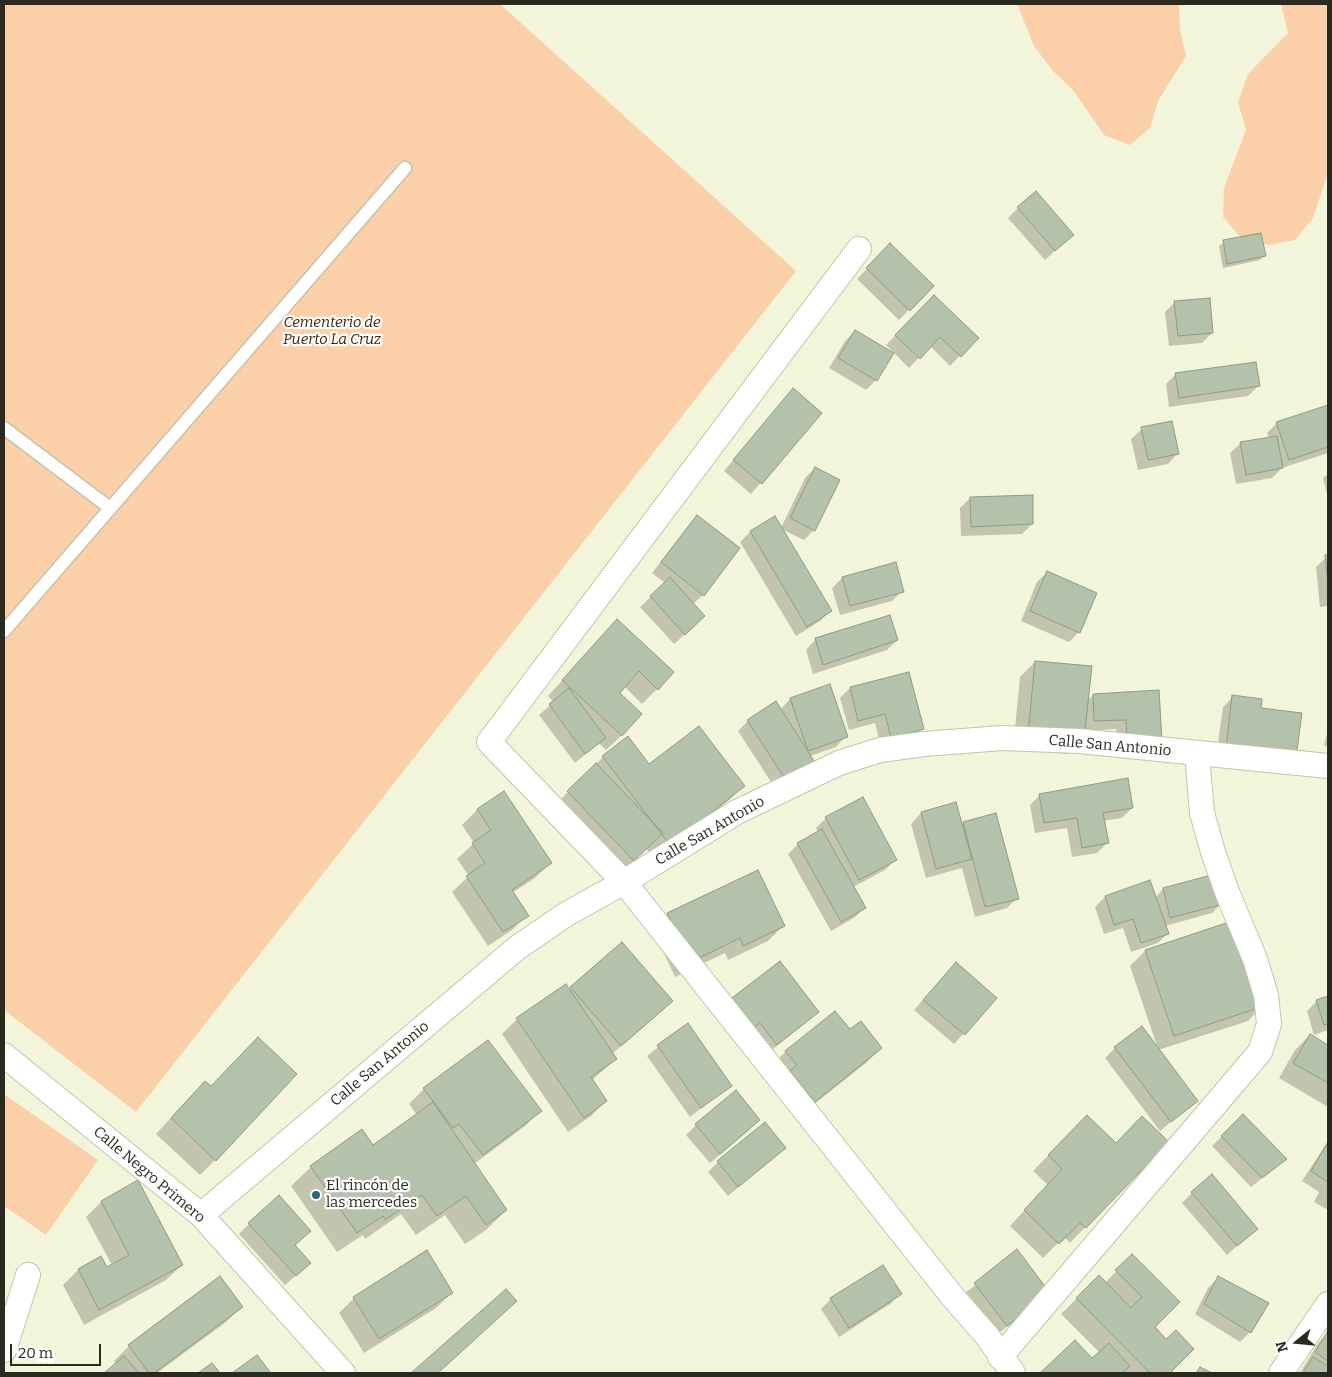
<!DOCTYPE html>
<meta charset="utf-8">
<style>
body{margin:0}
#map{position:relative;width:1332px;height:1377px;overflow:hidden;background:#f3f5da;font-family:Bitter,serif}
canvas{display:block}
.frame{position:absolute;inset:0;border:5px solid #2a2a20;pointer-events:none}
.north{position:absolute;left:1272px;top:1317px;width:50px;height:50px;-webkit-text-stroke:4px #fff;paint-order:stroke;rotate:253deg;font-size:14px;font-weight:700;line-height:20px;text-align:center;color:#2a2a20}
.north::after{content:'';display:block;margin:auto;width:18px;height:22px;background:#2a2a20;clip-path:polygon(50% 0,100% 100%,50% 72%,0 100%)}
.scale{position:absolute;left:10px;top:1344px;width:91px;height:22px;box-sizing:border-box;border:2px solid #2a2a20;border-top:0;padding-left:6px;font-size:15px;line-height:18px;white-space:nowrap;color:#2a2a20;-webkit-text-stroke:4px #fff;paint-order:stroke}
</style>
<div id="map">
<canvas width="1332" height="1377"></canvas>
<div class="frame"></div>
<div class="north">N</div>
<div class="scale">20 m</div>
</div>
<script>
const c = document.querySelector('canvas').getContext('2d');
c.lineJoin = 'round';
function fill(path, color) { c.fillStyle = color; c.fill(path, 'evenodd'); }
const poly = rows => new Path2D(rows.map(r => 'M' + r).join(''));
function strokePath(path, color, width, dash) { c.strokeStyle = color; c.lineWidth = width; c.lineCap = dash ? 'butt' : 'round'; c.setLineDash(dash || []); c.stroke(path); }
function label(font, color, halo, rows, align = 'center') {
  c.font = font + ' Bitter,serif'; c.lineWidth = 4.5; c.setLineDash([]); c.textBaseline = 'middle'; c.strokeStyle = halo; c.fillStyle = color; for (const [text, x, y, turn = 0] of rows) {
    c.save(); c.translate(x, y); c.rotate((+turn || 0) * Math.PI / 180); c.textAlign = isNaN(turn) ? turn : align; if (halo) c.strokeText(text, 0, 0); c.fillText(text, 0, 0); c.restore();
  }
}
fill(poly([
 [4,4,500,4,796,271,136,1112,4,1010],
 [1017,4,1179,4,1180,29,1186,56,1158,101,1150,128,1130,145,1104,135,1073,90,1053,71,1034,46],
 [1281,4,1328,4,1328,173,1313,218,1295,240,1269,245,1242,239,1223,217,1224,188,1246,130,1238,102,1248,74,1288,33],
 [4,1094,98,1160,46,1235,4,1206]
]), '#fbd0a9');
fill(poly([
 [1018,208,1072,235,1045,260,1008,218],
 [1224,242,1264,256,1260,260,1223,268,1219,246],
 [890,245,932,286,899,320,857,279],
 [934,296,977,338,950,366,930,346,909,368,886,345],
 [1175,302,1212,333,1202,343,1169,346,1165,312],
 [855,331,876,380,866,390,829,368,845,341],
 [1176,374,1258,386,1248,396,1169,407,1166,384],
 [793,390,820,413,751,494,724,471],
 [1328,406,1328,453,1282,468,1272,478,1236,484,1230,453,1241,443,1269,438,1267,433,1277,423],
 [1142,429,1178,453,1168,464,1138,470,1131,439],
 [815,468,814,530,804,540,781,529,830,611,820,621,796,636,740,542,750,532,774,518,781,528,805,478],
 [1328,474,1328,498,1323,478],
 [970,498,1032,524,1022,534,961,536,960,508],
 [697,516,703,595,693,604,694,626,674,644,640,607,665,583,652,573],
 [1328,556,1328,606,1320,607,1316,567],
 [1047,572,1079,632,1069,642,1021,621,1037,582],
 [842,578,902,591,892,601,840,615,832,588],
 [617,621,657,689,642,704,624,686,618,693,622,735,606,750,599,743,575,763,539,715,554,702,548,696],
 [816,639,897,640,887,650,813,674,806,650],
 [1035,662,1087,701,1093,695,1158,691,1118,751,1116,729,1084,731,1083,739,1068,754,1013,749,1020,677],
 [829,686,846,736,836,747,810,756,813,760,803,770,775,788,738,731,748,721,780,710,790,699],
 [850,688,922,729,912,739,881,747,875,723,849,730,840,698],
 [1233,697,1260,709,1216,757,1223,707],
 [1328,730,1328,747,1324,745],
 [628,738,649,766,743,786,728,801,654,859,646,848,623,871,558,802,603,757],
 [503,793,550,863,535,878,512,893,527,915,512,930,488,946,452,892,469,876,457,859,474,843,462,825,477,810],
 [1040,795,1132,808,1122,818,1103,821,1107,843,1097,853,1072,857,1067,828,1035,833,1030,805],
 [956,804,962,825,964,823,1017,898,1007,908,975,917,962,868,926,878,911,824,921,813],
 [826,818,895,860,885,870,853,887,864,908,854,918,831,931,788,854,798,844,818,832,816,828],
 [1214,876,1222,903,1212,913,1165,926,1168,933,1158,943,1131,952,1123,928,1104,934,1095,907,1105,897,1149,882,1155,898,1163,889],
 [668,914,784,925,768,941,728,960,725,953,675,977,653,929],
 [1234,921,1263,1005,1248,1021,1158,1050,1196,1101,1160,1131,1105,1058,1115,1048,1158,1049,1130,966,1145,951],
 [622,944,656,1016,612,1054,616,1059,592,1080,606,1101,591,1116,568,1132,502,1034,517,1019,569,990],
 [946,974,996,998,954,1044,914,1010],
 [1328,997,1328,1030,1314,1035,1307,1011,1317,1001],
 [719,1012,818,1012,767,1054],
 [687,1024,730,1085,690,1117,647,1056],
 [850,1031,881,1048,866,1063,799,1116,771,1067,786,1051],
 [1310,1035,1328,1046,1328,1107,1279,1078,1295,1050],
 [424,1089,540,1111,525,1126,474,1164,506,1210,486,1230,465,1244,445,1215,416,1235,401,1214,365,1239,363,1235,337,1252,291,1186,311,1167,372,1147,417,1115,409,1104],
 [190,1097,215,1160,200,1175,156,1134],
 [1243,1116,1286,1159,1251,1187,1212,1146],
 [696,1125,749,1130,710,1163,686,1135],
 [1072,1131,1115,1144,1167,1142,1070,1243,1064,1237,1043,1258,1010,1226,1048,1185,1033,1171],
 [1328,1141,1328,1210,1314,1202,1319,1192,1302,1181],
 [785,1148,728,1196,708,1172,718,1162],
 [1192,1193,1256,1229,1227,1255,1182,1203],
 [101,1202,182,1265,166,1280,84,1325,63,1285,78,1270,101,1258,107,1268,112,1265,86,1217],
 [249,1224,293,1245,299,1273,285,1285,239,1234],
 [1017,1251,1039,1303,996,1335,964,1294],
 [1132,1255,1153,1327,1166,1341,1192,1349,1168,1373,1041,1373,1075,1342,1092,1360,1100,1353,1061,1314,1099,1277,1105,1283],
 [1218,1278,1250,1332,1240,1342,1195,1314,1208,1288],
 [452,1292,436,1308,364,1353,339,1313,354,1298],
 [900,1294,890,1304,839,1337,821,1309,831,1299],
 [241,1307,226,1322,157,1373,106,1373,116,1364,114,1361,129,1346],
 [1328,1333,1328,1373,1300,1373,1318,1343]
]), '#0003');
const building = poly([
 [1036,191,1074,235,1055,251,1017,207,1036,191],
 [1261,233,1266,256,1227,264,1223,240,1261,233],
 [890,243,934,286,910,311,866,268,890,243],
 [934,295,979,338,961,357,940,337,920,359,895,335,934,295],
 [1210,298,1213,333,1178,336,1174,301,1210,298],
 [855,330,894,353,877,381,838,358,855,330],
 [1256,362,1260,386,1179,398,1175,373,1256,362],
 [793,388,822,413,762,484,733,460,793,388],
 [1328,405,1328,447,1289,460,1276,422,1328,405],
 [1172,421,1179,454,1148,460,1141,427,1172,421],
 [1277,436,1283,468,1246,475,1240,442,1277,436],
 [815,467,840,480,815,531,790,518,815,467],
 [1033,495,1033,524,971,527,970,497,1033,495],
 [697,515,740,548,704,596,661,562,697,515],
 [775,516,832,611,807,627,750,531,775,516],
 [1325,555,1328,555,1328,582,1325,555],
 [896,562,904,592,850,606,842,577,896,562],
 [1047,571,1097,593,1080,633,1030,611,1047,571],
 [670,577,705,616,685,635,650,596,670,577],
 [890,615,898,640,823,665,815,638,890,615],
 [617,619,674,672,658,690,639,671,620,693,642,714,622,736,562,680,617,619],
 [1035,661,1092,666,1084,739,1028,734,1035,661],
 [909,672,924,729,891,738,885,714,858,721,850,687,909,672],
 [830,684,848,737,808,751,790,698,830,684],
 [569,688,606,738,585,754,549,704,569,688],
 [1159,690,1162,740,1127,742,1126,720,1094,721,1093,694,1159,690],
 [1232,695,1262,699,1261,708,1302,713,1296,757,1226,748,1232,695],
 [776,701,814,761,785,779,747,720,776,701],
 [699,726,745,786,670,845,602,756,628,736,649,764,699,726],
 [596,763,663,833,634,861,567,791,596,763],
 [1128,778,1133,808,1103,813,1109,843,1082,848,1077,818,1044,823,1039,794,1128,778],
 [504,791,552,863,512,890,529,916,503,932,466,876,485,863,472,843,491,830,477,809,504,791],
 [863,797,897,860,859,880,825,817,863,797],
 [956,802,972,859,936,869,921,812,956,802],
 [996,813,1019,899,985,907,963,822,996,813],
 [822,829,866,908,841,922,797,843,822,829],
 [758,870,785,926,743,946,740,938,691,962,667,913,758,870],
 [1215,874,1223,904,1170,918,1163,888,1215,874],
 [1150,880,1169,934,1141,943,1133,919,1114,925,1105,896,1150,880],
 [1235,920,1264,1006,1174,1036,1145,950,1235,920],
 [622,942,673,1001,621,1046,570,987,622,942],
 [780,961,819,1012,777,1045,760,1023,751,1030,728,1001,780,961],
 [956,962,997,998,965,1035,923,1000,956,962],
 [566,984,617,1059,591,1077,607,1101,584,1118,516,1018,566,984],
 [1328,996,1328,1024,1324,1025,1316,1000,1328,996],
 [835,1011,850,1029,861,1021,882,1048,815,1102,790,1071,797,1065,785,1051,835,1011],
 [688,1023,732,1086,701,1108,657,1045,688,1023],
 [1142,1026,1198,1101,1171,1122,1114,1047,1142,1026],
 [1310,1034,1328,1045,1328,1083,1293,1063,1310,1034],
 [258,1037,297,1074,216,1161,171,1118,205,1081,211,1086,258,1037],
 [488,1040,542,1111,483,1155,459,1124,453,1128,423,1088,488,1040],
 [736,1090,760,1120,720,1154,695,1124,736,1090],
 [433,1102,507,1210,486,1225,466,1196,437,1216,422,1195,385,1220,383,1216,357,1233,310,1166,362,1129,373,1145,433,1102],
 [1243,1114,1287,1159,1262,1178,1221,1136,1243,1114],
 [1087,1115,1116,1143,1142,1116,1169,1142,1086,1228,1080,1223,1059,1244,1024,1210,1062,1169,1048,1155,1087,1115],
 [765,1122,786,1148,738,1187,717,1161,765,1122],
 [1328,1142,1328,1182,1311,1171,1328,1142],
 [1212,1174,1258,1229,1237,1246,1191,1192,1212,1174],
 [138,1180,183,1265,99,1310,78,1269,101,1256,107,1267,129,1255,101,1201,138,1180],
 [279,1195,311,1231,295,1245,311,1263,296,1276,248,1223,279,1195],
 [1017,1249,1050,1293,1007,1326,974,1283,1017,1249],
 [427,1250,453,1293,379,1339,353,1297,427,1250],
 [1132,1254,1180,1302,1155,1327,1166,1339,1176,1330,1194,1349,1170,1373,1150,1373,1076,1298,1099,1275,1131,1308,1142,1297,1115,1270,1132,1254],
 [883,1265,902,1294,849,1328,830,1298,883,1265],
 [220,1276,243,1307,154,1373,149,1373,128,1345,220,1276],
 [1218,1276,1269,1303,1251,1333,1204,1304,1218,1276],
 [506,1289,517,1301,438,1373,411,1373,506,1289],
 [1328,1331,1328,1361,1315,1352,1328,1331],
 [1075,1340,1092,1358,1109,1343,1130,1366,1122,1373,1040,1373,1075,1340],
 [257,1355,271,1373,232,1373,257,1355],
 [124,1356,139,1373,104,1373,124,1356],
 [1313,1357,1328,1366,1328,1373,1303,1373,1313,1357],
 [212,1363,220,1373,198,1373,212,1363],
 [1200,1367,1212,1373,1196,1373,1200,1367]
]);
fill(building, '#b4c2ab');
strokePath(building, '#8d9b85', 1);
const lane = poly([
 [4,428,110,508],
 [4,631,405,168]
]);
const street = poly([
 [859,249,489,742,624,882,952,1296,987,1336,1013,1373],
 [4,1055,201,1215,343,1373],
 [201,1215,517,948,565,915,624,882,737,812,839,763,880,750,924,744,1002,738,1079,741,1328,766],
 [4,1350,28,1275],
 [1000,1357,1260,1052,1269,1024,1266,995,1255,959,1227,892,1213,852,1202,813,1197,754],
 [1281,1373,1328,1304]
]);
strokePath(lane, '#c3c4aa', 15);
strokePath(street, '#c3c4aa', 26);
strokePath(lane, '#fff', 12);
strokePath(street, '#fff', 24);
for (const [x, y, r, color] of [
 [316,1195,5,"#28667c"]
]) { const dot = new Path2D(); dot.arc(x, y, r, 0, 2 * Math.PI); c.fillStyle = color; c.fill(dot); strokePath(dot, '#fff', 2); }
label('italic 15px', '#412505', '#fff', [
 ["Cementerio de",332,323],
 ["Puerto La Cruz",332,340]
]);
label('15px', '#2a2a20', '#fff', [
 ["Calle San Antonio",1110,746,5],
 ["Calle San Antonio",710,831,-30],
 ["Calle San Antonio",380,1064,-40],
 ["Calle Negro Primero",149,1175,40]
]);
label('15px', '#2a2a20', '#fff', [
 ["El rincón de",326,1186],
 ["las mercedes",326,1203]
], 'left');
</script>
